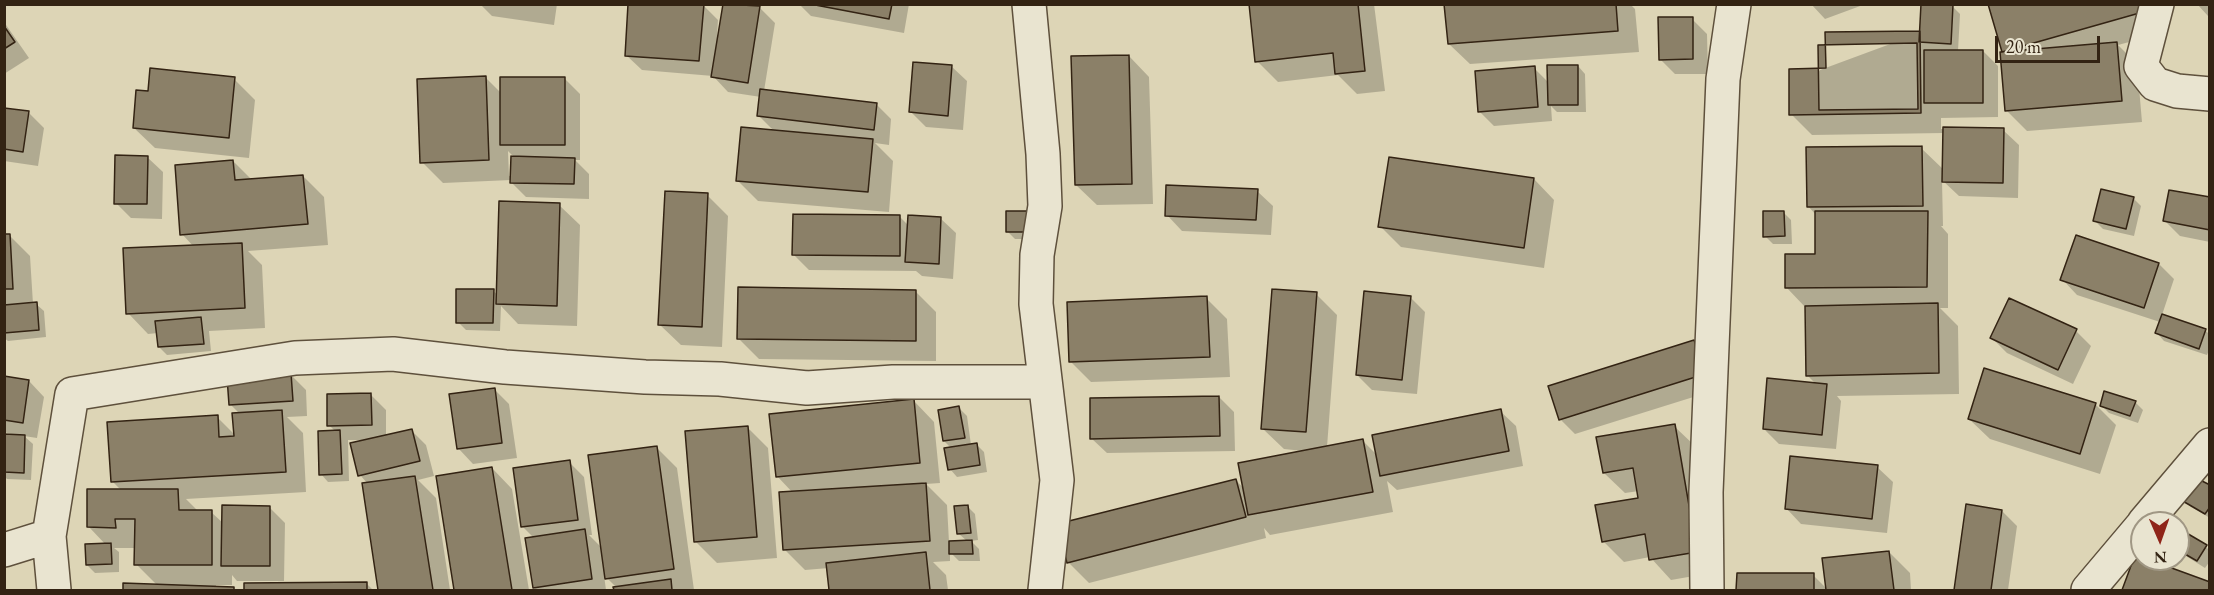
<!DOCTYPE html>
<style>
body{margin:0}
#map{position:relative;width:2214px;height:595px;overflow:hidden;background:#ddd5b6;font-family:"EB Garamond",serif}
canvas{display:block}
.frame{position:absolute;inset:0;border:6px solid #332313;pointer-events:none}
.north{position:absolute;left:2130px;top:511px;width:60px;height:60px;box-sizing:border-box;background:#e9e4d0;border:2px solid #a09784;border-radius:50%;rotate:178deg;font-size:16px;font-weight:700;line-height:24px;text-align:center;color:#332313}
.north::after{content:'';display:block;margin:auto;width:21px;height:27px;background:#8f2418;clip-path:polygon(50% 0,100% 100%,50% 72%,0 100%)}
.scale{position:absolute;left:1995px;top:36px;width:105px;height:27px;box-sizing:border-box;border:3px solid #332313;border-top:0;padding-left:8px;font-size:18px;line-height:21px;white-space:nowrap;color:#332313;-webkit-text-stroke:4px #e9e4d0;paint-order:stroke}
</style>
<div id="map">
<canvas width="2214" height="595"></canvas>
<div class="frame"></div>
<div class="north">N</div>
<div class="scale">20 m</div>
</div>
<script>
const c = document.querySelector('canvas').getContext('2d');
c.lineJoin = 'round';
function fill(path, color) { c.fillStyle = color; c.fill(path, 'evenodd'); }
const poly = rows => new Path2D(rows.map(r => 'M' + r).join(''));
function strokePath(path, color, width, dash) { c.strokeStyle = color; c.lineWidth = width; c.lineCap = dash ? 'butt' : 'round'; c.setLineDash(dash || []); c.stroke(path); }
fill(poly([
 [480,4,557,4,554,25,492,16],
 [724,4,760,8,775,23,764,91,876,104,891,119,889,145,875,143,893,161,889,212,758,201,738,181,775,132,759,116,761,97,728,92,713,76,642,70,626,55,703,5,718,20,717,36,719,36],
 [799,4,909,4,904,33,811,16],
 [1250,4,1374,4,1385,91,1357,94,1338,75,1278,82,1257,61],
 [1446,4,1630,4,1635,9,1639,52,1470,64,1449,44],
 [1811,4,1863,4,1863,5,1825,19],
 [1989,4,2155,4,2163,33,2118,45,2137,64,2142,122,2027,131,2007,111,2004,54],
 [2197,4,2210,4,2210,16,2208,16],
 [1952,6,1960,14,1958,51,1983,51,1998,66,1998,117,1941,118,1941,129,2003,130,2019,145,2018,198,1959,196,1942,180,1943,226,1941,226,1948,234,1948,308,1940,308,1958,326,1959,394,1837,396,1841,401,1836,449,1779,444,1764,429,1817,385,1808,376,1806,308,1787,288,1816,255,1816,215,1808,206,1921,148,1944,170,1944,133,1812,135,1791,114,1820,70,1920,33],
 [1692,19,1707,34,1708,74,1675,74,1660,59],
 [4,22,29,58,4,74],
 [1129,56,1149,77,1153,204,1097,205,1076,185],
 [951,66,967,81,963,130,926,127,911,112],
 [1578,66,1585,74,1586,112,1557,112,1551,106,1552,121,1494,126,1479,111,1534,68,1549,83],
 [485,77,502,94,564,78,580,94,580,160,575,160,589,174,589,199,526,197,511,182,511,180,443,183,422,162],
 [508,151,515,158,511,176,509,176],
 [234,79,255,100,249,158,155,148,134,128,150,93],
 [4,109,29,113,44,128,38,166,4,161],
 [147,157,163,172,162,219,131,218,116,203],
 [233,161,252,180,303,176,324,197,328,245,248,251,262,265,265,328,209,331,211,351,167,355,159,347,158,333,148,334,128,313,194,247,182,234],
 [1534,179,1554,200,1544,268,1401,247,1380,226],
 [1257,191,1273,206,1271,235,1182,231,1167,215],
 [707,195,728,216,722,347,681,345,660,325],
 [2133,198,2141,206,2134,236,2103,229,2095,221],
 [2210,199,2210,242,2180,236,2165,221],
 [559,205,580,225,577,326,518,324,501,306,500,331,466,330,458,322,493,291,498,295],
 [1008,212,1040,239,1015,239,1007,231],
 [1783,212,1791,220,1792,244,1773,244,1765,236],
 [899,216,909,226,940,218,956,233,953,279,922,276,916,271,809,270,794,255],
 [4,236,10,236,30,256,33,304,36,304,44,311,46,337,8,341,4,338],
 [2159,264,2174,279,2162,315,2205,330,2210,335,2210,348,2207,355,2164,341,2157,333,2160,322,2077,295,2062,279],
 [916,292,936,312,936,361,759,359,738,338],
 [1316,294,1337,315,1327,447,1363,441,1378,456,1500,411,1516,426,1523,466,1397,490,1387,481,1393,512,1270,535,1264,528,1266,538,1089,583,1068,562,1236,480,1244,489,1303,451,1284,449,1263,429],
 [1410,297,1425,312,1417,394,1372,390,1357,375],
 [1206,298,1227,319,1230,377,1091,382,1071,362],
 [2010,300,2076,331,2091,346,2073,384,2007,353,1992,338],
 [1694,342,1709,357,1719,389,1575,434,1560,419],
 [291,375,306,390,307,416,287,417,303,433,306,492,186,499,199,512,211,512,223,523,269,507,285,523,284,581,237,581,232,575,232,585,216,585,216,588,234,589,236,590,124,590,124,585,158,586,136,564,136,548,114,548,119,552,119,572,95,573,87,565,106,545,89,527,122,491,113,482,217,417,235,435,240,414,230,404],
 [4,377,29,381,44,397,37,438,24,436,33,444,31,480,7,479,4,476,4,435,11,436,11,434,4,432],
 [494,389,509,404,517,458,473,464,458,448],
 [371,395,386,410,386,436,411,430,426,445,434,476,418,480,436,498,450,590,380,590,364,485,368,484,360,475,366,440,348,440,349,481,328,482,321,474,336,432,329,425],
 [1219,397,1234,412,1235,451,1107,453,1091,438],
 [914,401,934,422,940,483,926,484,947,505,949,542,967,541,959,534,967,506,975,514,978,540,971,541,979,549,980,561,959,561,950,552,950,561,933,562,946,575,948,590,831,590,829,568,805,570,784,549,793,493,777,476],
 [2135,402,2143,410,2138,423,2109,413,2101,405],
 [2095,404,2116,425,2100,474,1990,439,1969,419],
 [959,408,967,416,971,445,976,444,984,452,987,472,957,477,950,469,952,449,944,441],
 [1674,426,1695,446,1717,572,1671,580,1650,557,1624,562,1603,541,1640,499,1639,491,1625,493,1604,473],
 [747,427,768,448,777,558,717,563,696,542],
 [656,447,677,468,694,590,615,590,617,588,604,575,606,590,537,590,534,588,534,538,523,527,569,462,584,477,592,535,589,535,603,549],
 [1877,467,1893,482,1887,533,1801,524,1786,508],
 [492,468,512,489,529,590,456,590,438,477],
 [2210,487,2210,518,2191,507,2183,500],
 [1967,506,2002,511,2017,526,2008,590,1955,590],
 [2178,530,2210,550,2210,561,2205,568,2178,551],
 [1889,552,1910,573,1911,590,1738,590,1738,574,1813,575,1827,589],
 [2136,556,2210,583,2210,590,2123,590],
 [366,583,373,590,245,590,245,584]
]), '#0003');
const building = poly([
 [628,4,704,4,699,61,625,56,628,4],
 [723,4,760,6,748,83,711,77,723,4],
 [810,4,892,4,889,19,810,4],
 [1249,4,1358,4,1365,71,1335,74,1333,53,1255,62,1249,4],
 [1444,4,1616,4,1618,31,1448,44,1444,4],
 [1921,4,1953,5,1951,44,1919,42,1921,4],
 [1988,4,2141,4,2143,12,2002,52,1988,4],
 [1658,17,1693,17,1693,59,1659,60,1658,17],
 [4,26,15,42,4,49,4,26],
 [1920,31,1921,113,1789,115,1789,69,1826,68,1825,32,1920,31],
 [2117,42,2122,101,2005,111,2000,52,2117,42],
 [1917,43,1918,109,1819,110,1818,45,1917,43],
 [1924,50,1983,50,1983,103,1924,103,1924,50],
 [1129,55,1132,184,1075,185,1071,56,1129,55],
 [913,62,952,65,948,116,909,112,913,62],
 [1547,65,1578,65,1578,105,1548,105,1547,65],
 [1535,66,1538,107,1478,112,1475,71,1535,66],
 [150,68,235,77,229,138,133,128,136,90,148,91,150,68],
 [486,76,489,160,420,163,417,79,486,76],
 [500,77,565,77,565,145,500,145,500,77],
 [760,89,877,103,874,130,757,116,760,89],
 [4,108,29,111,23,152,4,149,4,108],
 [741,127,873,139,868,192,736,181,741,127],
 [1943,127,2004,128,2003,183,1942,182,1943,127],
 [1922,146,1923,206,1807,207,1806,147,1922,146],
 [115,155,148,156,147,204,114,204,115,155],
 [511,156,575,158,574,184,510,183,511,156],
 [1389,157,1534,178,1524,248,1378,227,1389,157],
 [233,160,235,180,303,175,308,224,180,235,175,165,233,160],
 [1166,185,1258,189,1256,220,1165,216,1166,185],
 [2101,189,2134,197,2126,229,2093,221,2101,189],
 [2169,190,2210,197,2210,230,2163,221,2169,190],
 [665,191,708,193,702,327,658,325,665,191],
 [499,201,560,203,557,306,496,304,499,201],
 [1006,211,1033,211,1033,232,1006,232,1006,211],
 [1763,211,1784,211,1785,236,1763,237,1763,211],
 [1815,211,1928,211,1927,287,1785,288,1785,254,1815,254,1815,211],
 [793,214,900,215,900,256,792,255,793,214],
 [908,215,941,217,939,264,905,262,908,215],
 [4,234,10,234,13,289,4,289,4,234],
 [2076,235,2159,263,2144,308,2060,280,2076,235],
 [242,243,245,308,126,314,123,248,242,243],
 [738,287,916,290,916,341,737,339,738,287],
 [456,289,494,289,493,323,456,323,456,289],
 [1272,289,1317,292,1306,432,1261,429,1272,289],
 [1364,291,1411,296,1402,380,1356,375,1364,291],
 [1207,296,1210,357,1069,362,1067,302,1207,296],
 [2009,298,2077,329,2058,370,1990,338,2009,298],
 [37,302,39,330,4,333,4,305,37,302],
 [1938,303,1939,373,1806,376,1805,306,1938,303],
 [2162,314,2206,329,2199,349,2155,333,2162,314],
 [201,317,204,344,158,347,155,321,201,317],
 [1694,340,1705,374,1559,420,1548,386,1694,340],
 [1984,368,2096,403,2080,454,1968,419,1984,368],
 [291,373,293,401,229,405,227,377,291,373],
 [4,376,29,380,23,423,4,420,4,376],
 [1767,378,1827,384,1822,435,1763,429,1767,378],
 [495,388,502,443,457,449,449,394,495,388],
 [2104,391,2136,401,2130,416,2100,406,2104,391],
 [371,393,372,425,327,426,327,394,371,393],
 [1219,396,1220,436,1090,439,1090,398,1219,396],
 [914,399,920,463,776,477,769,414,914,399],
 [959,406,965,438,943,441,938,410,959,406],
 [1501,409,1509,451,1380,476,1372,435,1501,409],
 [282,410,286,472,111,482,107,422,218,415,219,437,234,436,232,413,282,410],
 [1675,424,1697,552,1649,560,1645,534,1602,542,1595,505,1638,498,1633,468,1603,473,1596,437,1675,424],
 [748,426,757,537,694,542,685,431,748,426],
 [412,429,420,461,358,476,350,443,412,429],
 [340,430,342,474,319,475,318,431,340,430],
 [4,434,25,435,24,473,4,472,4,434],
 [1363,439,1373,492,1248,515,1238,463,1363,439],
 [977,443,980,465,948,470,944,448,977,443],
 [657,446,674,569,605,579,588,455,657,446],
 [1790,456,1878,465,1872,519,1785,509,1790,456],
 [570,460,578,520,521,527,513,468,570,460],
 [492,467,512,590,454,590,436,476,492,467],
 [415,476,433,590,378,590,362,483,415,476],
 [2194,477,2210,485,2210,507,2205,514,2181,500,2194,477],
 [1236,479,1246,517,1067,563,1057,524,1236,479],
 [926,483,930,541,783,550,779,492,926,483],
 [87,489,178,489,179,510,212,510,212,565,134,565,135,519,115,519,116,528,87,527,87,489],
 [1966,504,2002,510,1991,590,1954,590,1966,504],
 [222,505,270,506,270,566,221,566,222,505],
 [968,505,971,533,957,534,954,506,968,505],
 [2178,528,2207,545,2197,561,2178,550,2178,528],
 [585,529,592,579,533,588,525,538,585,529],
 [972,540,973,554,949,554,949,541,972,540],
 [111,543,112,564,86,565,85,544,111,543],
 [1889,551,1894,590,1826,590,1822,558,1889,551],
 [926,552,930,590,829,590,826,563,926,552],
 [2135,555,2142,557,2142,559,2147,559,2210,582,2210,590,2122,590,2135,555],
 [1737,573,1814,573,1814,590,1736,590,1737,573],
 [671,579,672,590,614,590,613,587,671,579],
 [367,582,367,590,244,590,244,583,367,582],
 [123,583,234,587,234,590,123,590,123,583]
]);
fill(building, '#8b8068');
strokePath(building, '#332313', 1.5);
const minor = poly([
 [1029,4,1043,154,1045,206,1037,255,1036,304,1057,480,1045,590],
 [2157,4,2141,66,2155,84,2177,91,2210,94],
 [4,550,49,536],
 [54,590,49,536,72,394,295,358,393,354,505,367,645,377,720,379,807,388,893,382,1044,382],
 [1707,590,1706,492,1723,79,1734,4]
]);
const tertiary = poly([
 [2144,523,2210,445],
 [2088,590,2142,526]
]);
strokePath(minor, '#5e503c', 36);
strokePath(tertiary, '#5e503c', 36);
strokePath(minor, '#e9e4d0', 33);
strokePath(tertiary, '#e9e4d0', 33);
</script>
